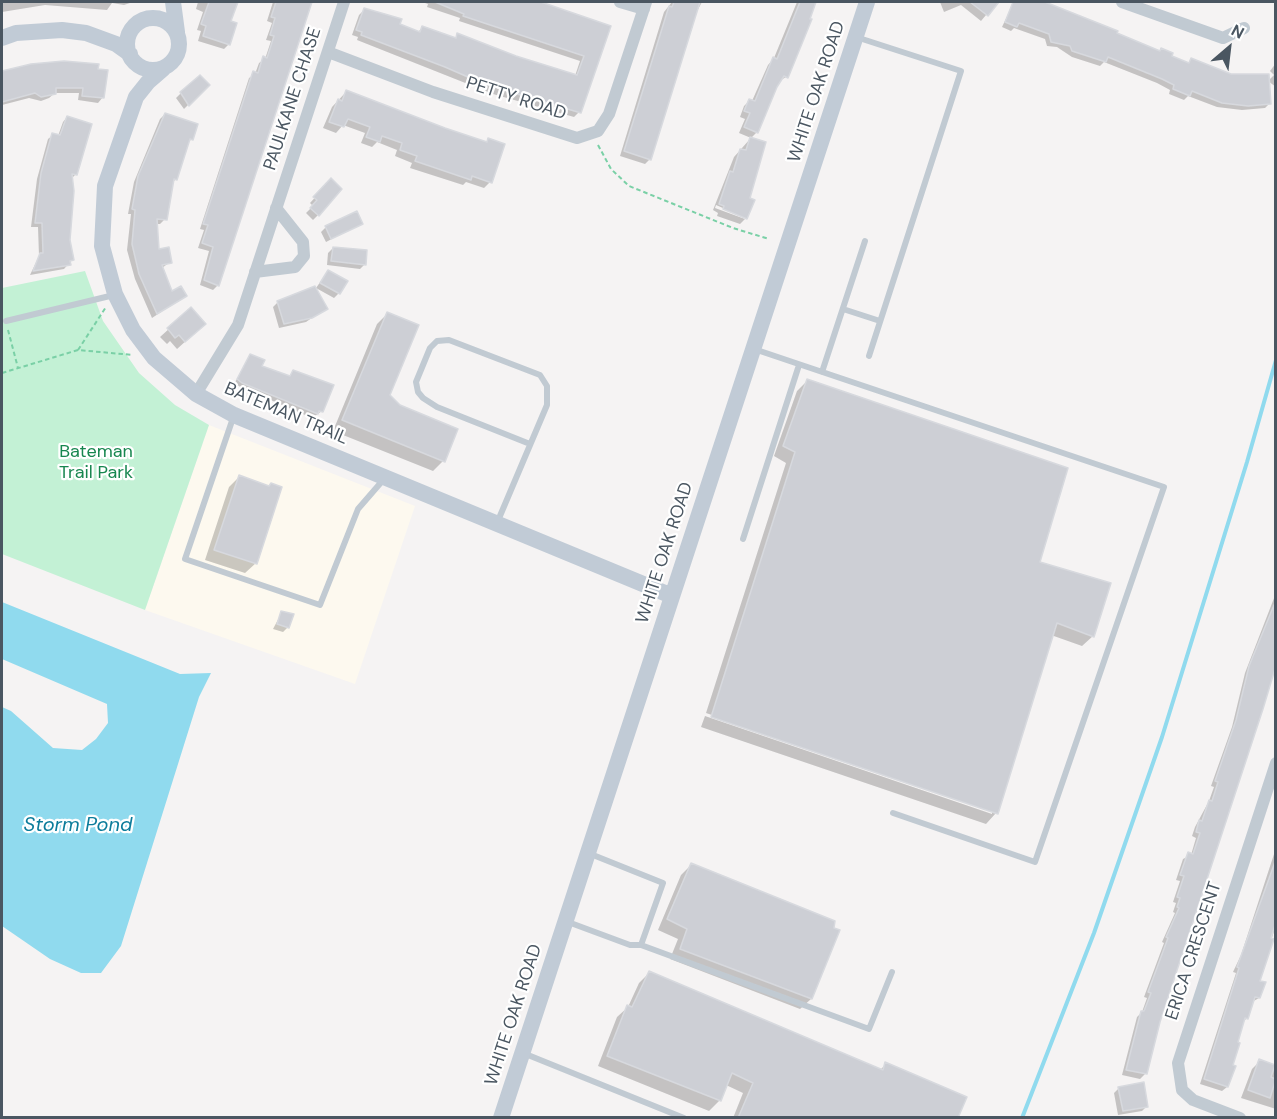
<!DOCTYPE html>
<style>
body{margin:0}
#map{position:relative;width:1277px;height:1119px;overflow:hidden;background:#f5f3f3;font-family:"DM Sans",sans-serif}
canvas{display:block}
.frame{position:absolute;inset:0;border:3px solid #4a5661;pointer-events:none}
.north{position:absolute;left:1199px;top:18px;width:60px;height:60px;-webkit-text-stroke:4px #fff;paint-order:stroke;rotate:28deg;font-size:16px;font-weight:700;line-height:24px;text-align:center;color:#4a5661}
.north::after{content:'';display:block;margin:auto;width:21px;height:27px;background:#4a5661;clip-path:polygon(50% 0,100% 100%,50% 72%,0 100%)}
</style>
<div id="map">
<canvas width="1277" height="1119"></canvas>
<div class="frame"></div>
<div class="north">N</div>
</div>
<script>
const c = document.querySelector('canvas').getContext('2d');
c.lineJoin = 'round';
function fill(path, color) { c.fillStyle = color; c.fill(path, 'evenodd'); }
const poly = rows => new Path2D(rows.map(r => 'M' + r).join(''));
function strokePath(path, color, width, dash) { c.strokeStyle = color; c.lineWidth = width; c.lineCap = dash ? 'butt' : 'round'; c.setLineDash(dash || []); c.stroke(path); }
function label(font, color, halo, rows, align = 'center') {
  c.font = font + ' "DM Sans",sans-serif'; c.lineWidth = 4.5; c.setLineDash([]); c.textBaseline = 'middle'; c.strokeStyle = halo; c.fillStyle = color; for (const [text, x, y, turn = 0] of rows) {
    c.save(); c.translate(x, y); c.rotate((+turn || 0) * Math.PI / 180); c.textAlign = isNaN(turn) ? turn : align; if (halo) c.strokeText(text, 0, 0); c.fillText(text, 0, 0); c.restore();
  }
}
fill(poly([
 [209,425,415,506,355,684,145,610]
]), '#fdf9ef');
fill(poly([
 [85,271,103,321,139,373,175,405,209,425,145,610,2,554,2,288]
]), '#c3f1d5');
fill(poly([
 [2,602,180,674,211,673,199,697,121,946,101,973,81,973,50,959,2,926,2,707,11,711,53,748,82,750,96,739,108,723,107,704,2,659]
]), '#90daee');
fill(poly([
 [2,2,133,2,124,5,112,3,107,10,45,5,2,12],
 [198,2,236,3,229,22,229,44,224,49,198,41,201,31,197,30,203,12,196,9],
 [273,2,311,2,218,285,213,290,200,285,209,251,198,248,204,230,200,229,249,78,255,74,259,63,265,59,271,41,266,40,272,23,267,21],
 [422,2,535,2,609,27,579,112,574,117,493,94,357,40,358,37,352,35,359,15,364,10,417,33,422,28,454,39,458,35,515,58,575,76,580,61,459,21,460,18,427,7,428,4],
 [672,2,702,2,695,15,650,159,645,164,620,156,664,12],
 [797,2,815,2,786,77,778,82,757,132,751,138,739,133,745,119,740,117,744,106,750,100,752,101,768,65,774,58],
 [940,2,997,2,981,21,961,5,944,12],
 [1014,2,1017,5,1024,2,1033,5,1040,2,1188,64,1191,60,1270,103,1265,108,1242,110,1217,107,1188,96,1184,100,1169,94,1170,90,1157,83,1104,62,1100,66,1072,57,1057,47,1047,46,1045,39,1014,28,1011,31,1002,27],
 [76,63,103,97,98,103,78,100,79,93,55,93,49,98,41,101,29,98,2,105,2,73,31,66],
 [1276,63,1276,87,1268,81,1274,75,1270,71],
 [208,85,184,109,176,98,181,93],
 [346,92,486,143,489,140,490,182,484,188,466,182,463,185,410,168,412,163,395,156,397,150,377,142,372,147,361,143,365,133,343,125,336,133,323,128,332,107],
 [165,114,192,139,187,143,176,179,172,183,165,219,160,224,156,224,158,251,170,262,162,268,171,293,185,296,152,318,135,279,127,250,131,214,128,214,134,182,160,119],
 [67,117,76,174,71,179,69,240,72,260,64,269,30,275,39,256,38,227,31,227,37,179,48,139,53,135,58,136,63,122],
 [750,139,746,218,716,205,715,208,745,219,740,224,717,216,718,213,713,210,734,157],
 [331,180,318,215,313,220,306,213,313,206,310,203],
 [361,224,326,242,321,232,326,227],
 [333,248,365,264,360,269,327,265,328,253],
 [328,271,339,293,334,298,316,288],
 [278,302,326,308,306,322,279,328,273,307],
 [191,309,197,331,177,349,170,341,167,344,160,337],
 [387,314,388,395,443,461,433,471,333,431,377,324],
 [250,356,261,366,288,377,293,372,322,411,312,418,234,384],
 [807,381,1038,563,1093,636,1082,646,1051,635,996,813,986,824,701,727,705,716,992,814,992,810,706,713,786,463,774,456,797,391],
 [239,477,256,563,245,573,205,560,229,487],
 [1276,593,1276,665,1159,1022,1145,1074,1140,1079,1122,1075,1137,1017,1142,1012,1147,998,1144,997,1164,943,1162,942,1175,913,1173,912,1176,903,1173,902,1180,881,1176,880,1183,859,1191,855,1196,838,1192,836,1195,827,1209,801,1214,787,1211,786,1232,727,1245,673],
 [282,612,288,627,283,632,273,629],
 [1276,848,1276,925,1258,982,1259,998,1252,1002,1247,1018,1242,1023,1227,1087,1222,1091,1200,1084,1236,973,1233,972,1241,955],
 [692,864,838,930,811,999,800,1009,670,959,678,939,658,930,681,875],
 [649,973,880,1070,886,1064,957,1118,733,1118,743,1093,726,1085,720,1100,709,1111,598,1066,617,1017,628,1007,639,983],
 [1260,1061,1276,1070,1276,1109,1241,1098,1252,1069],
 [1119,1088,1147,1106,1142,1111,1118,1115,1114,1093]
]), '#0003');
strokePath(poly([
 [1022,1118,1094,933,1162,737,1247,462,1276,360]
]), '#90daee', 4);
const building = poly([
 [209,2,238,2,231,21,237,23,230,45,203,36,206,26,201,24,209,2],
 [276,2,312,2,219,286,204,280,213,247,202,243,208,225,203,224,253,71,258,73,263,56,267,58,274,36,270,35,275,18,271,17,276,2],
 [435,2,541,2,611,26,581,113,484,84,445,67,361,35,362,32,356,30,364,8,402,19,400,24,420,32,422,26,456,38,457,33,516,56,577,75,584,56,463,16,464,14,435,2],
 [674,2,700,2,651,160,624,151,669,6,672,7,674,2],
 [800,2,816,2,810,19,812,19,788,78,784,76,777,87,758,133,744,127,750,113,744,111,749,99,755,101,773,57,777,59,800,2],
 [970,2,999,2,988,16,970,2],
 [1013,2,1045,2,1118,31,1117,33,1160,51,1161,48,1173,53,1172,56,1189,63,1191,58,1231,74,1269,74,1271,104,1248,106,1222,103,1192,91,1190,96,1173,89,1174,85,1162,79,1108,57,1106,62,1072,51,1070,46,1051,42,1049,34,1019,23,1017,27,1005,22,1013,2],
 [64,61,99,64,98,69,108,70,104,98,82,96,83,88,56,88,56,94,41,97,35,93,2,102,2,71,31,64,64,61],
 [200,75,210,85,189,106,180,92,200,75],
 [346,90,445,128,487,142,488,138,505,144,492,183,472,176,471,180,415,161,417,156,400,150,402,143,382,136,380,142,366,137,370,127,348,119,344,127,329,122,338,99,342,101,346,90],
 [165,113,198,124,193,140,190,139,177,180,174,179,167,220,157,219,159,249,169,247,172,263,162,265,172,291,181,286,187,296,157,314,139,274,132,244,135,210,132,209,138,176,165,113],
 [67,116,92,124,77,175,72,174,74,191,70,240,74,260,70,261,71,265,33,271,40,253,43,253,42,223,35,223,41,173,52,133,60,135,67,116],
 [750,137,766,142,750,198,755,200,747,219,723,209,724,206,719,204,730,171,733,172,740,149,746,150,750,137],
 [331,178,342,189,319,216,310,208,317,200,313,197,331,178],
 [357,211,363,224,331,239,325,226,357,211],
 [333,247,367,250,366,265,331,261,333,247],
 [328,270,348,281,340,294,320,283,328,270],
 [315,286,328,309,312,318,284,324,277,301,315,286],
 [191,307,206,324,185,342,179,335,175,338,167,328,191,307],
 [387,312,419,325,390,395,400,405,458,429,445,462,342,420,387,312],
 [250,354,265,360,262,366,290,376,293,370,334,385,323,412,319,411,318,414,242,383,237,379,250,354],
 [807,379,1068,468,1040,562,1111,583,1094,637,1057,623,998,814,711,717,795,452,783,446,807,379],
 [239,475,269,486,271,483,282,487,257,564,214,550,239,475],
 [1274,605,1275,669,1263,709,1160,1022,1147,1074,1126,1070,1141,1011,1144,1011,1151,993,1148,992,1168,938,1166,937,1179,908,1177,907,1180,898,1177,897,1184,876,1180,875,1188,852,1193,854,1200,833,1196,832,1199,820,1202,821,1209,800,1212,801,1218,782,1215,781,1236,720,1249,666,1274,605],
 [281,611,294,614,289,628,277,624,281,611],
 [1275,862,1275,925,1271,938,1274,939,1260,981,1266,982,1260,998,1255,997,1248,1019,1245,1018,1238,1042,1240,1043,1233,1065,1236,1066,1228,1087,1204,1079,1239,968,1237,967,1275,862],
 [691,863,835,921,834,928,840,930,812,999,680,949,687,929,667,919,691,863],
 [649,971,883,1070,885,1062,967,1097,958,1118,738,1118,753,1083,732,1073,721,1101,607,1056,627,1005,632,1007,649,971],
 [1259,1059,1275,1065,1271,1077,1275,1079,1275,1082,1270,1098,1248,1090,1259,1059],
 [1144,1082,1148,1107,1123,1111,1118,1087,1144,1082]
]);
fill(building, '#cdcfd5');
strokePath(building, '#d7d9de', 1.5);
strokePath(poly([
 [598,145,611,169,629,186,733,228,769,239],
 [8,330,18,368],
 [78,350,106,307],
 [2,373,78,350,133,355]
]), '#7ad0a6', 2, [4.5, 3]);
strokePath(poly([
 [856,37,961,71,869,356],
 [843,309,880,321],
 [6,321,114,295],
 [754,349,1164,487,1035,862,893,813],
 [822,372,865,241],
 [234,415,185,559,320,605,358,509,384,479],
 [497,523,547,405,547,386,540,375,449,340,437,341,430,348,416,382,418,392,423,398,437,407,530,444],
 [743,539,799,365],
 [568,922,630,945,641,945,663,883,588,853],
 [641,945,869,1029,892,972],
 [523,1053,684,1118]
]), '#c1cad2', 6);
strokePath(poly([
 [620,2,644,9],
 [1122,2,1223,38,1244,28],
 [328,52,433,92,577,138,598,131,609,114,646,2],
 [255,272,295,267,304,256,303,242,276,208],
 [196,394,238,325,344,2],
 [1240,1118,1193,1100,1182,1090,1178,1063,1276,763]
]), '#c1cad2', 12);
strokePath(poly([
 [173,2,177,32],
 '127 44a26 26 0 1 1 52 0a26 26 0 1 1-52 0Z',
 [2,38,16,33,62,30,86,33,116,44,130,54],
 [163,69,148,82,136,97,105,186,102,246,115,294,133,330,154,358,196,394,234,415,672,596],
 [501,1118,867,2]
]), '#c1cbd6', 16);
label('18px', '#4a5661', '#fff', [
 ["WHITE OAK ROAD",817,92,-72],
 ["PAULKANE CHASE",293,99,-72],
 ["PETTY ROAD",516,99,18],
 ["BATEMAN TRAIL",286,414,23],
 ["WHITE OAK ROAD",665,553,-72],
 ["ERICA CRESCENT",1194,951,-72],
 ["WHITE OAK ROAD",514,1015,-72]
]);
label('18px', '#17864f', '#fff', [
 ["Bateman",96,452],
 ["Trail Park",96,473]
]);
label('italic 20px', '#0c7c9b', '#fff', [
 ["Storm Pond",78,826]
]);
</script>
